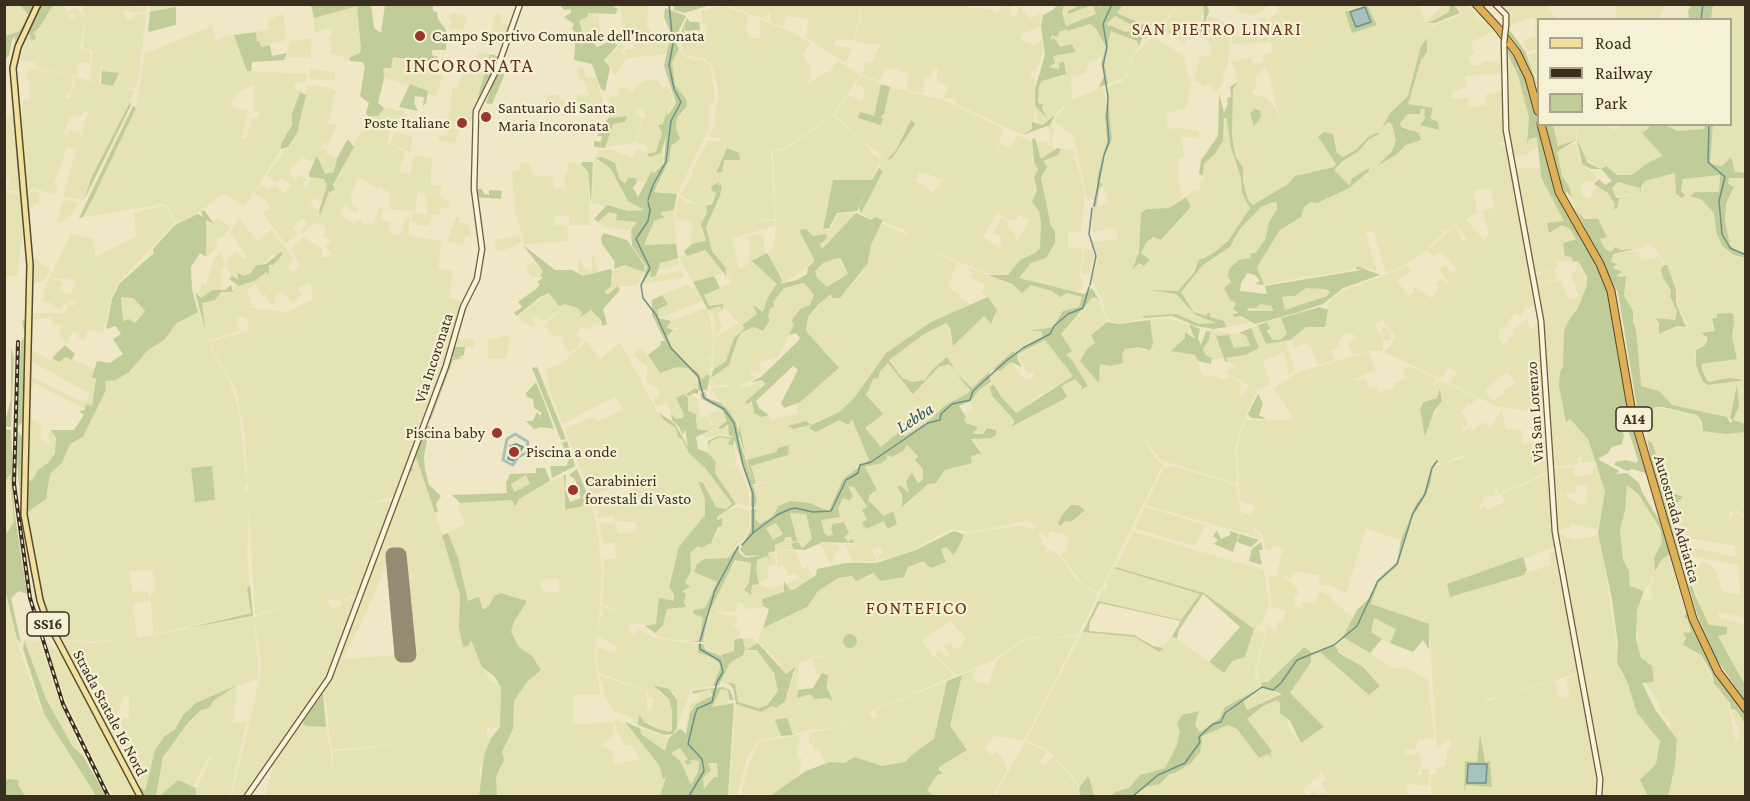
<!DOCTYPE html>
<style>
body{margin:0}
#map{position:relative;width:1750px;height:801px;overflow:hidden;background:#efe7c5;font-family:"Crimson Pro",serif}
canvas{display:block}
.frame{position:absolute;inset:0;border:6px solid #3a2f1f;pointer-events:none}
.legend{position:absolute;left:1537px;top:18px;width:195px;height:108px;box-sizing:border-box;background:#f6f0d5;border:2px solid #aba38c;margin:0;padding:8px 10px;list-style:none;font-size:18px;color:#3a2f1f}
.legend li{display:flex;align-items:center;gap:12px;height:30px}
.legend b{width:30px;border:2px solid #aba38c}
</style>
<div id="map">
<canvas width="1750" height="801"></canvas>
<div class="frame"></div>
<ul class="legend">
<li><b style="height:8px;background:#f2e19d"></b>Road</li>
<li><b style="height:8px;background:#3a2f1f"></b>Railway</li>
<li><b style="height:16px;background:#c1cd99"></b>Park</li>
</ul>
</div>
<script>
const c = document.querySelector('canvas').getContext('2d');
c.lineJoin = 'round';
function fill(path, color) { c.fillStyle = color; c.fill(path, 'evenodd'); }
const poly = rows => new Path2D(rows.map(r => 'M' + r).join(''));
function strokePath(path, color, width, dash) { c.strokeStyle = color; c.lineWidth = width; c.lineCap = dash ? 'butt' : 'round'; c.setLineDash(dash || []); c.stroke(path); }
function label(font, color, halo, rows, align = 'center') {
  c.font = font + ' "Crimson Pro",serif'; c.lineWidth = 4.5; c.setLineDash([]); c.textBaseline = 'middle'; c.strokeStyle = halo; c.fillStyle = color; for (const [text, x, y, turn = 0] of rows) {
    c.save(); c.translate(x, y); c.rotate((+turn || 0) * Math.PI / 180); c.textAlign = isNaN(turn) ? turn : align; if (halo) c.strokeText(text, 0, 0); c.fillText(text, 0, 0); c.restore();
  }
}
fill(poly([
 [1012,4,1009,15,1016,17,1020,6,1023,7,1021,12,1024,11,1030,19,1041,13,1040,27,1023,33,1021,40,1034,45,1042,40,1043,53,1036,70,1031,70,1031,77,1035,78,1034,122,1032,122,1032,129,1023,135,960,106,956,103,956,99,944,98,948,86,937,82,938,68,932,69,931,78,924,77,923,93,907,90,908,73,900,73,900,69,884,69,880,81,862,74,866,62,872,63,880,45,855,42,863,5,966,5,967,8,990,9,996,13,1004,5],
 [5,5,19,5,29,15,20,31,6,36],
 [53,5,65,7,70,18,75,18,75,15,68,12,75,7,84,17,82,5,147,7,146,11,136,13,123,10,127,20,135,19,134,15,146,13,139,74,136,88,114,87,134,90,132,97,92,176,84,200,63,197,79,141,76,148,67,147,54,184,58,186,54,195,34,188,26,193,21,121,23,100,29,101,30,93,31,83,26,77,28,68,73,76,70,92,64,96,70,99,76,77,113,87,119,73,102,71,103,52,99,83,90,79,93,51,83,48,84,18,81,45,78,48,90,52,90,63,79,63,77,76,36,68,38,56,36,63,20,60,27,37,39,28,46,13],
 [84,111,88,112,80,140,80,133,69,130,68,134,63,135,70,117,82,116],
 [150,5,183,5,155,13,150,12],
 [357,5,361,49,360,53,350,57,350,61,345,61,344,57,331,53,329,37,332,35,332,27,314,33,314,18],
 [619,5,648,5,647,26,651,32,649,36,669,42,666,54,627,58,615,75,605,58,617,50,621,42,624,48,620,50,626,58,625,50,635,49,633,39,623,39,621,15,623,16],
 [721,5,748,15,746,31,749,37,760,39,760,20,792,32,810,43,803,55,808,65,812,66,808,85,826,72,829,73,837,60,860,75,832,116,785,148,771,151,775,219,751,221,774,221,775,226,732,238,739,269,748,264,751,248,748,236,763,234,765,254,753,261,778,284,768,297,763,313,754,305,757,314,742,325,745,328,736,335,726,361,713,370,714,338,739,323,720,303,709,307,704,295,731,283,725,267,712,251,706,227,719,201,722,185,715,193,703,219,701,226,706,241,692,244,689,236,694,227,687,219,676,220,675,214,679,197,687,203,698,204,680,195,693,174,691,172,709,140,720,142,722,138,708,137,713,130,719,91,713,68,706,59,685,55,680,39,685,41,691,36,707,35,706,23,702,23,702,11],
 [727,148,740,160,723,160,722,168,717,169],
 [726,5,862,5,854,40,835,40,834,46,852,48,846,63,806,38,809,19,787,16,783,27,770,22,770,11,765,18,761,18],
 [1064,5,1080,5,1068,11,1068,14,1093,5,1096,14,1066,26,1062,13],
 [1124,5,1176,5,1159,28,1143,42,1146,24,1117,13],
 [1177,5,1203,5,1201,25,1191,40,1187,39,1184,44,1161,29],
 [1235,5,1235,4,1269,5,1255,16,1239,12,1235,8],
 [1275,5,1364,5,1345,12,1352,32,1376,25,1367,5,1378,5,1372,8,1381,5,1418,5,1426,23,1433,26,1463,14,1456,5,1467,5,1480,19,1470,18,1483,22,1494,31,1471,42,1475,53,1468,56,1471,65,1480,65,1483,61,1504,61,1504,73,1465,76,1466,87,1451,92,1451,99,1468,98,1469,107,1486,105,1485,99,1497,97,1485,98,1485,95,1504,90,1504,95,1498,97,1504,96,1506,143,1493,142,1506,147,1516,194,1508,199,1516,198,1525,244,1518,249,1526,246,1537,305,1524,307,1522,318,1515,313,1507,323,1508,325,1499,330,1499,338,1502,343,1507,343,1514,334,1512,331,1527,319,1530,330,1540,324,1545,413,1496,406,1448,382,1458,373,1451,368,1451,364,1441,379,1384,352,1391,346,1395,336,1383,320,1374,325,1382,337,1384,336,1381,329,1386,327,1391,333,1390,340,1383,340,1383,351,1372,350,1353,355,1348,343,1357,339,1355,335,1347,333,1338,341,1340,347,1331,351,1335,360,1318,365,1310,346,1304,344,1295,348,1293,346,1291,339,1306,327,1324,327,1325,334,1327,308,1331,300,1340,292,1408,266,1411,272,1397,281,1409,296,1415,291,1413,288,1415,287,1431,298,1440,289,1436,283,1442,278,1446,284,1449,282,1439,270,1446,265,1451,273,1456,269,1441,251,1433,256,1428,250,1455,226,1463,242,1467,240,1457,225,1466,219,1484,240,1489,233,1482,212,1490,208,1500,224,1491,207,1506,200,1494,205,1491,188,1474,190,1477,212,1446,231,1442,229,1443,233,1426,250,1402,267,1386,273,1374,232,1365,231,1377,271,1357,266,1356,269,1312,277,1300,275,1303,277,1264,285,1257,267,1280,230,1303,212,1304,207,1310,202,1317,203,1349,188,1334,170,1359,151,1368,140,1379,134,1367,138,1357,149,1343,157,1337,153,1335,137,1323,133,1318,137,1336,165,1334,167,1305,173,1254,205,1248,202,1250,208,1230,238,1212,254,1202,257,1178,291,1151,289,1176,294,1196,315,1214,321,1215,324,1199,324,1176,314,1116,323,1107,319,1102,299,1092,280,1098,258,1092,242,1118,239,1115,227,1093,232,1092,211,1093,208,1108,203,1103,185,1099,181,1112,131,1108,118,1108,85,1120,83,1128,76,1127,71,1133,57,1153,36,1184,56,1188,78,1192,78,1186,108,1166,113,1168,129,1183,128,1199,132,1198,138,1181,136,1184,156,1179,159,1178,176,1182,198,1169,208,1147,209,1141,213,1139,252,1133,269,1139,262,1144,266,1150,261,1141,253,1146,243,1153,237,1162,240,1189,210,1191,206,1184,197,1198,189,1200,192,1200,182,1205,178,1203,165,1217,151,1224,137,1225,117,1227,119,1236,168,1242,173,1232,137,1233,89,1239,83,1234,75,1237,73,1231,62,1250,58,1254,64,1264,61,1262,56,1272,52,1271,42,1232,44,1232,37,1262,36,1262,20,1258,18,1267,19,1270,30,1269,19,1280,11],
 [1425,39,1428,50,1421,60,1408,105,1433,107,1429,118,1438,122,1438,131,1420,123,1427,117,1424,115,1425,108,1420,110,1419,114,1408,114,1400,123,1400,128,1409,128,1416,133,1413,141,1377,166,1392,151,1396,143,1392,124,1388,122,1382,128,1390,113,1408,96,1421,46],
 [1273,59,1265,68,1270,77,1282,129,1276,109,1267,98,1251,94,1255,90,1256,77],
 [1507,372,1516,382,1494,401,1485,390],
 [1444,5,1450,5,1450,12,1428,23,1426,22],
 [1503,5,1551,5,1547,8,1556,18,1538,20,1538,48,1528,51,1522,41,1536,36,1535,17,1510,25],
 [1617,5,1633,6,1665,5,1659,19,1615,20],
 [1713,5,1745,5,1745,173,1735,172,1731,158,1722,166,1710,164,1713,125,1730,124,1730,20,1711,19],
 [454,13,467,16,463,31,450,28,452,20,449,19,450,14],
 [495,13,503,15,501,23,511,26,507,36,492,31],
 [588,13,598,14,601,35,589,39,581,29,579,21],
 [283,14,286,40,261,47,257,42,256,32,269,29,268,20],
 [1115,16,1128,23,1131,31,1125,32,1110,25,1108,27,1107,23],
 [1208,16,1232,25,1228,65,1222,76,1224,80,1216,93,1211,90,1212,86,1207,84,1206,87,1194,80,1200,55,1209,57,1211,44,1200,36],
 [1091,24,1106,45,1104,56,1089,62,1085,74,1071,76,1072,99,1047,121,1038,124,1035,106,1047,117,1042,104,1038,103,1039,86,1042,81,1065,76,1059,69,1049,67,1054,63,1052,59,1060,48,1050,37,1067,28,1069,31],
 [212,26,216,43,219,39,234,35,247,71,308,74,305,83,295,83,294,89,301,91,292,114,292,125,281,144,281,149,265,175,244,206,224,193,197,214,180,222,175,220,167,205,163,204,83,217,136,107,145,54],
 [253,85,255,97,252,110,260,112,258,119,251,118,247,139,242,138,248,110,233,107,231,101,236,100,235,93],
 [1112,30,1137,40,1139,46,1130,60,1124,77,1108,84,1104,62],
 [312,38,310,58,287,57,290,41],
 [677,48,687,58,703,61,710,66,715,99,710,107,709,129,677,194,661,191,654,193,662,178,663,169,669,160,671,146,680,139,676,128,677,118,685,111,683,95,675,85,673,70,672,62],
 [1538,51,1538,81,1528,56],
 [478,52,490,54,488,56,490,60,474,106,471,121,460,117,456,127,447,125,453,88,457,89,465,64,473,66],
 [1508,54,1522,89,1529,117,1527,145,1529,139,1537,137,1538,148,1531,150,1529,154,1511,158,1507,130],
 [393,57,436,63,434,67,430,67,429,73,442,76,437,96,428,94,426,89,384,78,382,67],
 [584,67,585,77,596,78,606,110,590,107,588,113,567,105,567,102,575,103,577,95,589,96,585,82,577,77,579,68],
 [310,69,335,72,334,80,309,79],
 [862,75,881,84,874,116,858,118,879,117,884,113,890,87,943,100,1004,129,991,164,1000,144,1011,149,1017,135,1032,142,1033,155,1031,160,1038,166,1034,177,1037,190,1032,202,1039,210,1041,223,1040,248,1035,253,1020,260,1013,271,1000,277,972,268,977,259,971,267,937,253,910,236,938,255,957,263,948,286,970,305,931,322,898,344,882,357,854,398,839,412,812,423,816,432,830,423,839,420,844,421,851,417,870,458,844,480,831,510,827,512,821,506,810,503,790,501,778,506,773,516,760,524,755,519,755,510,758,502,766,499,757,500,755,486,782,477,756,484,751,466,788,455,778,451,747,460,739,423,710,388,750,386,762,380,766,385,765,387,745,402,752,401,754,413,761,417,769,415,771,420,798,413,797,403,839,368,806,331,808,317,828,297,840,298,862,274,869,260,871,245,882,224,909,236,904,229,883,222,882,218,871,220,861,213,879,174,884,171,880,167,881,157,878,151,864,143,835,115,848,95,863,101,864,88,856,83],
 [919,172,925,175,926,173,943,181,933,192,916,181],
 [997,213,1008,220,1017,219,1019,215,1030,220,1017,242,1013,230,1007,227,1009,222,1002,217,993,233,1000,236,1001,249,983,237],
 [646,80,656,80,662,87,668,87,673,97,671,101,675,102,665,116,660,144,655,152,661,153,663,147,663,163,651,173,644,183,631,177,625,185,617,173,618,167,616,163,602,157,597,161,611,169,629,201,644,210,628,211,592,203,594,159,599,151,608,149,633,158,636,149,647,153,647,146,635,142,640,133,643,117,646,117,643,108,636,109,635,116,642,117,639,133,632,144,604,146,613,124,619,123,625,116,608,118,609,97,619,96,618,87,628,89,632,93,636,86],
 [307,85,331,88,336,91,328,125,337,124,328,144,323,142,320,148,327,150,326,154,337,158,334,172,325,174,316,157,315,163,302,157,289,171,295,180,300,175,306,179,302,186,306,189,313,177,324,179,327,186,322,202,314,198,310,204,319,211,320,216,329,192,335,191,335,181,341,174,350,151,371,116,378,116,384,108,405,111,404,123,393,120,387,143,405,152,399,172,410,174,414,155,432,158,430,185,441,186,440,197,444,198,444,202,450,198,449,207,440,209,439,215,427,214,426,194,418,192,415,212,389,209,390,193,383,189,383,187,380,186,378,188,358,177,350,197,353,198,351,205,358,209,357,212,349,209,350,206,345,204,341,214,354,224,359,219,362,220,363,227,364,224,374,223,379,208,386,209,382,212,381,220,391,222,389,233,401,235,405,219,409,219,409,236,442,241,438,268,453,271,449,298,463,302,445,365,420,359,441,365,442,368,395,496,368,504,393,501,360,594,339,600,326,600,332,609,342,605,341,601,359,596,324,686,245,796,232,796,259,681,261,663,254,617,305,600,255,615,245,438,236,389,209,342,249,331,247,319,240,316,236,320,239,331,209,340,205,330,201,306,203,302,215,300,218,294,234,290,235,285,245,284,266,272,269,273,269,268,279,259,281,252,275,257,272,253,266,262,256,265,254,272,242,276,239,281,230,276,226,262,236,251,243,260,247,257,230,232,239,218,257,241,272,229,279,242,283,244,293,258,289,266,292,272,300,267,291,249,303,237,322,249,322,257,328,257,332,253,325,247,331,241,323,235,326,231,325,226,317,222,302,234,301,228,307,224,303,218,293,227,298,234,285,243,270,223,273,220,270,222,270,219,267,219,263,213,270,208,269,204,255,193,260,185,269,190,275,184,284,194,292,186,281,178,276,183,267,175,290,143,305,147,291,141,300,122],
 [311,282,313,299,287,312,249,308,252,305,247,289,256,284,262,295,266,294,270,305,277,302,274,297,282,291,293,304,301,294,298,288],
 [1102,87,1107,100,1105,121,1107,145,1097,178,1095,200,1087,199,1074,137,1054,120,1070,101],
 [547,95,560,95,559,99,566,101,565,107,557,107,556,113,545,112],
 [12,114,18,142,22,192,6,190,10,179,5,178,5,120],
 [834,116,871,150,871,154,878,156,880,162,871,180,833,180,823,229,827,231,830,229,838,214,856,213,822,249,820,244,827,238,826,235,813,236,799,230,815,261,781,285,778,272,767,253,774,248,776,226,773,152,786,149],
 [1051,124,1055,132,1052,133,1053,151,1041,159,1036,142,1047,142,1047,145,1051,145,1048,125],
 [441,125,458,130,455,144,438,140,439,135,447,137,448,132,440,130],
 [1553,125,1577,125,1576,140,1558,146],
 [1578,125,1597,125,1611,127,1612,131,1622,125,1634,125,1637,127,1638,125,1648,125,1649,128,1642,133,1664,156,1658,161,1649,162,1632,175,1615,174,1606,166,1601,169,1583,157,1577,141],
 [1665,125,1705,124,1705,129,1677,131],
 [396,132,412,137,411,152,390,144],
 [1576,143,1580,163,1594,173,1597,180,1580,184,1583,197,1590,198,1596,186,1604,188,1614,202,1614,210,1619,208,1619,198,1644,194,1614,196,1612,188,1618,182,1640,188,1641,191,1645,181,1676,173,1676,194,1679,197,1684,195,1681,190,1685,178,1720,175,1719,193,1703,191,1691,197,1700,198,1714,213,1716,232,1722,246,1731,255,1745,259,1745,378,1708,382,1702,370,1702,365,1737,359,1732,337,1734,328,1723,314,1716,315,1712,323,1714,331,1705,333,1705,344,1696,350,1694,354,1705,383,1745,380,1745,424,1733,420,1739,385,1737,384,1730,418,1672,406,1659,391,1641,386,1637,360,1637,329,1632,319,1633,311,1624,296,1626,284,1617,274,1622,273,1615,270,1613,268,1617,266,1611,263,1613,254,1637,251,1642,260,1631,263,1659,257,1671,290,1670,297,1677,311,1675,320,1657,317,1655,320,1665,333,1677,326,1689,329,1677,302,1676,290,1667,266,1648,240,1650,243,1643,248,1620,250,1615,247,1612,252,1605,249,1600,239,1606,236,1598,221,1584,219,1575,208,1568,186,1562,176,1557,152],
 [1061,149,1075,150,1075,156,1072,157,1075,159,1085,191,1081,232,1068,232,1068,247,1082,248,1082,264,1079,273,1084,287,1076,292,1019,278,1031,263,1046,258,1055,243,1055,232,1051,226,1041,178,1045,173,1043,161,1056,155],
 [568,162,585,165,588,171,590,225,570,225,564,174,567,174],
 [520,163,530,163,532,175,553,177,554,189,565,188,569,216,555,216,555,225,567,226,569,241,524,244,515,210,512,172,519,170],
 [1530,167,1531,169,1541,168,1541,177,1564,221,1550,232,1562,225,1570,229,1576,238,1564,242,1565,256,1573,257,1573,262,1557,261,1557,269,1533,273,1514,169],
 [1730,177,1745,178,1745,206,1738,206,1745,207,1745,253,1731,247,1726,234,1725,209,1734,187,1728,185],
 [34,191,40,193,38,204,35,202,33,207,30,207,27,206,26,194],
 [5,192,22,194,24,223,17,276,5,276],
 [66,200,78,203,71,216,60,223,57,223,62,203],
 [1273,202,1277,203,1277,209,1269,222,1265,240,1255,253,1251,253,1250,258,1239,260,1231,282,1224,288,1229,298,1236,303,1233,309,1238,317,1251,322,1226,327,1224,321,1197,314,1181,292,1203,265,1215,259,1233,243,1240,229,1261,207],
 [162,206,167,208,174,224,119,282,110,302,103,333,88,330,84,340,78,338,79,333,72,331,68,343,59,338,62,325,52,325,52,317,32,320,32,313,65,313,68,306,74,306,75,301,67,300,68,304,63,304,61,309,52,308,53,303,44,302,43,298,44,288,49,278,63,282,60,292,71,294,75,280,50,277,71,234,94,239,95,257,136,236,134,213],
 [674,210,676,244,644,245,654,220,665,217,661,215,661,212],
 [609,212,617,215,616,220,637,222,631,230,605,228,598,222],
 [412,213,432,216,429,226,417,225,417,222,412,221],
 [456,217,459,217,459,223,467,224,470,229,470,236,465,236,463,244,448,241],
 [216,218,231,227,224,236,218,238,215,249,206,257,206,220,212,224],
 [519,236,521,242,513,247,496,252,495,240],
 [1084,249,1093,250,1094,254,1089,275,1082,273],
 [699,250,705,250,722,273,693,282,679,257],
 [220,252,226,265,222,267,221,290,214,289,201,298,198,293,202,283,206,284,215,257],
 [594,256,599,273,583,276,579,273,577,260,581,259,583,266,591,272,593,267,591,257],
 [37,257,41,264,50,268,44,281,34,283,32,260],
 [670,258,678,258,681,264,657,270,659,264],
 [837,258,848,274,827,288,817,278,815,271,823,263],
 [1576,261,1588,281,1577,310,1564,331,1563,366,1560,372,1559,386,1567,420,1570,419,1588,439,1595,462,1579,462,1584,457,1578,457,1577,464,1551,466,1547,396,1535,284,1561,280,1568,299,1579,297,1571,274,1577,269],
 [534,262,543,271,539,278,531,276,526,266],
 [625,265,644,272,636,286,617,286,608,294,603,292,611,286,613,277,610,269,616,270],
 [970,268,1016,287,1031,285,1082,297,1079,307,1063,311,1053,327,1041,330,1043,337,1015,354,1013,352,994,369,1000,371,1011,362,1023,378,1031,380,1035,371,1029,374,1018,356,1045,340,1073,376,1043,393,1016,413,1002,399,994,385,995,400,1015,421,1011,427,1064,399,1067,396,1061,386,1075,379,1081,389,1088,386,1067,355,1078,346,1072,351,1061,334,1080,315,1086,304,1096,297,1107,320,1091,334,1095,343,1081,357,1099,379,1100,364,1110,366,1123,363,1122,354,1125,349,1138,347,1145,351,1153,344,1150,320,1165,318,1188,325,1195,340,1189,333,1171,351,1195,355,1203,377,1214,376,1226,380,1229,376,1241,383,1240,397,1249,387,1256,389,1228,374,1228,369,1236,368,1226,358,1245,355,1259,348,1251,328,1258,325,1266,344,1286,341,1288,348,1286,351,1289,351,1295,371,1289,374,1284,352,1263,360,1270,385,1257,390,1242,425,1235,447,1237,478,1234,483,1161,460,1142,437,1155,458,1163,464,1101,589,1097,591,1085,587,1098,595,1078,634,1052,638,1077,637,1024,740,995,736,984,747,991,755,996,752,1002,757,1007,770,992,796,933,796,927,790,937,775,943,773,939,767,966,751,950,727,962,675,976,669,973,681,988,685,998,658,1027,639,1051,638,1027,637,989,662,957,675,935,655,939,649,944,657,950,655,944,647,950,643,956,650,964,644,963,642,967,638,950,621,921,640,932,654,953,674,952,677,869,712,873,719,877,718,876,710,947,681,934,739,914,753,906,762,882,766,854,757,845,763,826,763,818,749,814,749,812,744,809,744,809,733,843,726,863,715,838,727,807,730,793,735,787,719,776,721,781,736,758,741,747,757,737,796,729,796,736,704,769,709,787,696,795,672,793,666,786,674,778,665,784,665,778,662,758,641,763,628,807,607,818,591,838,578,852,576,866,578,874,573,904,576,908,567,923,561,946,561,941,549,946,547,954,554,963,534,1020,526,1033,529,1036,526,1027,521,970,532,950,529,913,550,901,554,898,547,900,554,879,560,878,557,883,553,880,546,871,549,877,561,871,562,862,560,852,540,847,542,845,540,844,536,849,533,846,526,831,528,833,535,830,536,825,534,823,530,821,519,830,519,844,498,848,501,851,499,848,486,853,487,867,508,867,520,862,523,866,529,884,520,887,529,892,511,884,516,868,500,877,490,865,468,884,462,887,459,886,454,892,457,903,451,907,445,918,456,923,469,923,480,920,484,911,470,907,485,909,493,897,487,902,495,903,507,928,484,936,483,945,470,972,463,971,456,982,451,972,438,995,434,995,429,987,428,984,433,973,434,978,427,969,425,963,419,966,417,964,414,972,411,971,401,976,393,992,381,989,372,972,388,962,379,970,392,944,406,931,419,905,436,899,433,881,447,865,428,866,395,875,378,878,379,880,371,888,363,900,378,915,389,922,386,939,367,949,364,955,370,947,357,933,369,925,380,913,382,902,378,890,359,924,334,946,323,953,345,985,316,992,323,995,319,996,308,991,300,981,293,985,285,970,277,973,273,969,270],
 [1076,504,1085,510,1083,512,1062,525,1058,523,1062,515],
 [1043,531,1049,541,1048,533,1052,531,1059,534,1064,532,1069,542,1065,546,1067,551,1061,555,1085,587,1077,581,1060,556,1050,550,1045,553,1047,547,1041,544,1043,541,1038,533],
 [823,654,822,657,812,659,815,664,812,665,820,676,827,673,829,684,827,698,815,699,810,694,797,697,799,663],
 [1554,270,1558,279,1536,283,1533,275],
 [652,271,650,277,681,271,684,277,644,284],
 [804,283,814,292,814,298,810,305,798,311,791,322,795,324,778,357,759,362,761,370,757,373,752,370,750,373,755,378,745,383,733,388,724,384,709,386,711,378,732,359,738,338,742,332,754,327,762,331,770,321,768,317,773,302,784,288],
 [688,284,690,288,694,287,702,301,659,318,657,309,667,304,662,295],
 [1306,288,1326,288,1330,292,1327,296,1285,310,1282,297,1292,297],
 [549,293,559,306,565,304,578,308,582,313,579,317,590,310,601,320,599,324,593,323,590,330,585,327,581,328,576,334,582,340,577,348,569,352,562,343,564,338,552,335,544,326,563,308,542,322,541,317,533,316,531,318,536,324,532,326,522,322,518,316],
 [121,297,132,298,145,311,134,323,129,319,123,321],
 [1260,304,1271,306,1274,311,1247,311,1248,308],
 [721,306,723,310,718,313,722,328,716,335,713,316,708,310],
 [706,308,710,317,713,341,712,355,706,361,712,358,710,376,702,381,698,372,688,367,670,345,667,336,682,327,667,329,671,321],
 [198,312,212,350,229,380,238,408,247,482,244,489,248,493,249,503,247,553,251,612,154,634,150,596,155,592,153,570,130,571,132,592,148,591,149,601,133,603,137,638,253,617,258,662,257,679,237,686,233,722,246,723,230,796,196,796,194,793,212,755,209,755,193,787,178,780,160,796,156,796,161,764,168,749,201,710,235,686,196,703,187,712,155,750,145,791,136,785,95,708,109,698,101,683,84,690,60,641,94,643,135,638,97,641,59,640,40,590,26,513,46,499,50,474,61,465,70,444,83,438,106,390,104,381,116,380,125,374,148,350,164,340,177,323],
 [123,697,129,697,129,718,117,718],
 [1281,318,1287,334,1280,340,1273,341,1267,323],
 [1208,330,1246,335,1251,346,1234,348,1229,335,1217,336,1224,358,1213,360,1204,352,1210,336],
 [507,335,510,339,506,359,488,359,488,338,495,340],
 [455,339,474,339,474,347,453,347],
 [587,341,600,360,620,342,659,415,676,428,689,453,706,469,732,504,726,509,716,507,706,489,701,486,707,510,705,517,680,547,669,582,674,601,665,600,655,626,631,623,629,631,635,635,637,629,658,639,698,644,697,653,715,658,721,666,713,686,691,690,677,728,674,693,657,685,659,693,665,695,671,704,672,725,670,732,658,729,653,723,644,722,639,716,638,725,632,722,632,718,615,712,606,698,599,675,646,692,647,711,652,710,654,698,649,697,648,692,598,672,597,646,614,653,618,647,598,636,600,616,606,617,602,614,601,606,622,616,602,604,604,559,616,558,615,543,603,543,599,523,616,523,618,533,631,533,637,528,636,522,614,522,614,516,597,517,596,514,601,513,595,510,601,508,595,508,594,505,642,503,637,493,623,484,591,495,565,429,594,416,597,422,623,410,616,396,562,424,550,391,546,370,562,363],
 [639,348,643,349,660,373,677,367,687,369,697,381,698,391,695,388,687,391,697,399,700,418,707,415,711,426,714,425,708,414,719,410,727,421,717,426,718,429,729,424,731,436,721,435,708,438,702,435,708,433,707,430,696,429,698,420,693,412,688,411,688,398,676,398,684,414,681,419,675,419,667,402,657,407,653,399,660,396,658,389,647,383,647,366,633,355],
 [31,350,51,361,52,358,59,362,66,357,94,369,92,376,96,379,92,406,85,409,34,383,32,387,29,386,30,376,84,403,90,394,31,361],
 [1369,352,1375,370,1355,379,1356,381,1365,378,1369,390,1377,387,1379,392,1394,388,1395,383,1406,379,1403,368,1410,367,1436,378,1434,386,1440,380,1477,398,1471,405,1466,403,1467,407,1461,411,1468,423,1461,429,1464,432,1470,427,1473,431,1482,422,1491,428,1502,409,1506,429,1521,429,1523,444,1547,440,1548,472,1499,494,1497,488,1493,489,1496,495,1484,497,1478,511,1484,506,1487,510,1505,502,1502,494,1550,473,1556,547,1447,585,1451,597,1483,587,1551,565,1549,554,1557,551,1559,563,1556,564,1562,591,1565,591,1574,648,1559,654,1575,649,1579,673,1488,699,1437,749,1429,624,1371,605,1378,583,1398,565,1405,537,1401,540,1366,528,1346,594,1329,585,1318,585,1321,576,1308,573,1294,572,1290,581,1289,577,1276,574,1284,548,1273,545,1271,551,1266,549,1262,534,1248,523,1260,538,1146,505,1164,468,1173,466,1236,485,1241,516,1245,521,1242,513,1252,516,1255,506,1240,501,1237,448,1245,420,1293,420,1284,402,1273,389,1299,372],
 [1441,390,1442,401,1429,423,1427,437,1424,435,1420,409,1429,400,1437,398],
 [1471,455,1444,465,1433,465,1437,461,1442,465,1456,457],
 [1655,407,1697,415,1704,431,1745,432,1745,516,1737,510,1730,512,1727,526,1735,511,1745,518,1745,618,1718,612,1719,618,1745,624,1745,685,1718,636,1727,634,1709,625,1701,608,1687,564,1697,566,1701,562,1708,563,1715,570,1722,591,1741,595,1738,565,1686,555,1685,547,1691,547,1736,557,1735,546,1688,538,1677,522,1674,506,1682,497,1675,494,1663,478,1662,468,1649,439,1643,418,1646,418],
 [28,415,42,426,40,436,45,444,50,443,48,434,51,430,54,433,56,446,52,459,38,470,32,481,26,479],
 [720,437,731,439,728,444,734,446,736,463,733,467,729,466,731,469,738,465,749,492,749,506,736,504,715,473,716,462,709,454,708,447,711,441],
 [416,457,454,568,460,595,459,628,463,647,471,639,482,667,492,682,498,683,501,687,500,727,487,728,487,737,491,738,480,767,479,796,265,796,274,764,302,723,307,726,326,727,333,767,333,752,419,742,332,750,324,692,408,472,414,469,411,468],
 [392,550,403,557,418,654,342,659,363,620],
 [1593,466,1598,467,1605,491,1598,530,1571,523,1571,527,1556,532,1553,494,1565,493,1571,501,1584,505,1587,502,1587,486,1577,485,1576,493,1553,492,1554,469,1574,467,1574,475,1584,477,1585,474,1593,474],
 [10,474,14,522,7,534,5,528,5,480],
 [527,475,530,484,514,493,511,484],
 [564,475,563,509,591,504,598,532,602,578,595,660,600,695,573,695,573,724,556,726,614,722,614,735,601,746,614,752,613,765,640,759,632,745,625,746,616,730,615,719,626,724,659,765,663,779,667,777,660,796,497,796,496,777,501,769,502,752,513,729,514,701,527,682,541,670,532,656,519,647,511,632,514,622,527,601,508,594,493,597,489,606,483,610,482,605,468,601,458,558,448,533,465,524,458,505,460,503,512,500,516,509,518,501,523,497],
 [558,578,560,591,551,593,543,590,538,580],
 [1628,485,1645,504,1662,537,1660,548,1654,558,1655,575,1644,591,1630,586,1630,573,1623,560,1620,530],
 [738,507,750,511,749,530,743,541,728,558,702,559,694,571,717,582,705,608,693,610,694,614,703,617,699,641,666,639,654,634,665,619,666,610,684,603,686,595,682,591,689,586,685,582,691,571,690,553,698,547,710,544,716,536,722,524,722,519,716,519,720,514],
 [1145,507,1206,525,1195,546,1135,528],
 [798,512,806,514,812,542,799,548,797,542,792,544,795,549,775,551,775,544,791,537,789,513],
 [777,523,783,534,773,540,766,528],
 [1133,532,1264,570,1269,606,1262,623,1255,629,1265,632,1255,670,1255,677,1259,684,1257,669,1268,626,1276,631,1278,621,1284,621,1286,611,1272,607,1269,577,1281,576,1294,585,1298,591,1298,595,1294,595,1295,607,1301,608,1302,602,1315,603,1319,591,1332,596,1331,599,1353,618,1344,637,1393,668,1405,667,1428,680,1434,738,1420,739,1415,750,1405,750,1406,755,1420,753,1421,767,1417,775,1422,775,1422,769,1429,769,1429,786,1409,784,1405,786,1409,796,1134,796,1146,787,1160,784,1169,774,1175,773,1192,761,1200,752,1202,736,1228,725,1237,729,1259,758,1268,754,1273,758,1270,753,1272,751,1247,719,1263,706,1278,700,1292,734,1294,734,1317,768,1301,743,1324,728,1290,693,1311,662,1311,655,1304,647,1268,682,1260,684,1261,687,1200,732,1196,728,1197,715,1182,715,1177,723,1180,731,1177,745,1165,768,1140,775,1129,788,1115,792,1111,796,1094,796,1088,777,1079,786,1071,774,1047,749,1026,740,1083,632,1135,637,1158,652,1172,636,1224,673,1232,661,1245,657,1254,631,1204,593,1116,567],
 [1331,646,1363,667,1380,686,1369,694,1320,652],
 [1320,771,1327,779,1321,784,1326,790,1319,795,1315,790,1307,796,1303,790,1320,775],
 [1563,533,1565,538,1573,537,1574,540,1600,535,1620,670,1631,690,1637,713,1660,741,1656,764,1647,771,1648,796,1601,796,1557,534],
 [824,543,838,545,840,550,835,552,836,555,834,556,832,565,820,544],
 [845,544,853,545,864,564,853,564],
 [796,551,802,569,808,567,812,576,801,586,790,590,786,585,798,579,796,573,789,575,783,565,778,567,777,554,780,551],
 [774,553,776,564,768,567,767,579,759,582,756,569,757,560,768,556,768,559,768,554],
 [1668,553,1691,631,1685,634,1685,647,1700,655,1714,683,1728,701,1736,744,1740,734,1731,710,1736,710,1745,723,1745,796,1668,796,1677,748,1676,736,1670,728,1671,722,1660,711,1658,700,1645,683,1654,682,1652,666,1643,661,1639,654,1636,619,1641,600,1653,599,1650,586,1662,559],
 [736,561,751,563,749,583,745,590,748,594,752,594,752,585,759,584,770,589,783,584,785,591,767,599,764,607,746,609,744,604,736,602,738,608,735,612,715,610,723,615,736,616,738,623,731,624,740,630,739,638,728,640,734,640,735,650,721,655,706,648,704,644,710,642,704,643,705,633,713,601],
 [1113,568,1200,594,1181,620,1098,601,1102,590,1105,591,1108,583,1106,582],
 [4,590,20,652,42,712,95,796,25,796,16,779,5,780],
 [1374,618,1396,629,1390,643,1370,633],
 [742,638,752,638,758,643,747,649,748,652,757,650,774,672,779,686,778,691,762,708,737,702,735,684,721,684,730,663,736,661,745,648],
 [24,640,39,641,54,687,83,756,73,747,46,699],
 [51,646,63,656,136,796,114,796,104,781,59,685,47,647],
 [1580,675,1599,779,1598,796,1432,796,1430,774,1436,774,1436,768,1446,766,1447,749,1451,748,1451,740,1447,740,1482,704,1501,696,1555,681,1559,699,1570,696,1566,679],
 [1480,736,1485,762,1489,761,1492,787,1466,785,1464,792,1465,761,1477,762],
 [1264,687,1281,696,1247,711,1243,701],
 [711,689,710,699,701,701,689,718,685,735,690,704,699,698,698,691],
 [721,689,728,690,728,704,712,708],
 [640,728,669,738,665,751,641,733],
 [800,735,797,758,802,758,799,773,794,781,770,796,741,796,748,766,759,742],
 [1025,742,1048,752,1039,762,1044,767,1053,757,1077,785,1080,796,995,796],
 [682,748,686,759,699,761,698,772,691,785,681,762,671,754,672,751],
 [709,763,717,763,718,777,704,789,703,778,706,771,708,774,711,770]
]), '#e5e2b3');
fill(poly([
 [19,5,36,5,15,52,15,36,12,40,9,55,5,60,5,36,20,31,29,15],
 [41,5,53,5,39,28,32,34,36,35,35,40,30,39,31,35,28,34],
 [311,5,371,5,374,28,381,33,385,5,433,5,433,11,437,12,438,19,446,30,446,50,432,50,432,55,438,57,436,63,393,57,391,68,383,68,384,78,378,103,384,108,378,116,368,116,366,113,369,103,360,96,365,66,362,62,350,61,350,57,360,53,361,49,357,6,314,18],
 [560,5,611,5,618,9,615,14,588,13,587,17,579,21,582,31,597,47,611,41,618,45,604,60,610,68,605,91,601,89,592,64,574,60,576,33,572,29,574,24,564,17,571,13,571,9,564,10],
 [674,5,711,5,684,13,674,10],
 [1057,5,1064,5,1062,13,1066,26,1096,14,1093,5,1068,14,1068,11,1080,5,1097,5,1100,7,1103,5,1124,4,1117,13,1147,26,1139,46,1137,41,1111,31,1104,62,1108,84,1099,87,1104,76,1101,63,1106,47,1096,29,1090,24,1068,31,1067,29,1059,32,1058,37,1052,35,1050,40,1054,38,1060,47,1072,44,1075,52,1053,56,1055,63,1049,67,1059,69,1059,63,1064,62,1066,74,1042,81,1039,86,1038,103,1043,104,1042,108,1047,118,1035,106,1035,89,1045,55,1041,26,1043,15,1053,10],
 [1115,16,1130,24,1131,31,1125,32,1110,25,1108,27,1107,23],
 [1203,5,1207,5,1209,11,1200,36,1195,33,1204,19],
 [1367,5,1377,25,1352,33,1345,12],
 [1450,5,1454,5,1460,13,1435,23,1428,23,1449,12],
 [1691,5,1713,5,1711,19,1689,19,1688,11],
 [176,7,176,25,148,32,150,12],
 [665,8,686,16,679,30,676,43,679,48,672,62,675,85,686,99,687,106,677,118,676,128,680,139,671,146,669,160,654,192,677,194,674,210,661,212,661,215,665,217,654,221,644,245,676,244,678,258,660,263,656,276,650,277,651,271,640,288,647,267,632,246,631,230,637,222,616,220,617,214,609,212,598,222,594,219,607,205,628,211,644,210,628,201,611,169,596,158,602,157,615,163,619,178,625,184,628,178,636,178,637,182,633,188,638,197,651,172,654,173,664,163,666,136,661,153,650,157,647,154,656,152,662,133,658,125,663,124,665,116,669,111,666,118,676,103,664,66,671,34,664,17],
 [687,18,690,22,699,22,700,30,685,31,684,25,684,32,691,36,685,41,680,39,680,35],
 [1508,28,1525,51,1538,86,1522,53,1507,31],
 [256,32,257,42,259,41,261,47,270,45,272,56,287,53,284,60,252,62,251,71,247,71,234,35],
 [1427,38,1427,52,1421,60,1408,104,1433,108,1430,118,1438,122,1439,130,1420,125,1426,117,1424,116,1425,108,1420,110,1420,114,1408,114,1400,123,1401,127,1419,133,1421,140,1406,145,1396,155,1377,166,1392,151,1396,141,1392,124,1388,122,1382,128,1390,113,1408,96,1421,46],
 [1507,47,1524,72,1534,104,1555,190,1603,275,1611,301,1628,410,1646,473,1632,469,1627,471,1615,465,1615,462,1626,460,1637,463,1638,460,1628,429,1622,420,1626,414,1622,412,1617,418,1624,435,1622,444,1612,447,1607,454,1598,459,1619,471,1616,474,1627,473,1639,483,1642,492,1662,525,1670,554,1662,559,1655,572,1654,558,1662,542,1660,529,1639,495,1627,485,1625,510,1620,530,1623,560,1629,571,1630,586,1644,591,1637,611,1636,639,1641,658,1652,666,1654,682,1642,683,1656,711,1677,739,1675,766,1668,796,1648,796,1640,780,1656,764,1660,741,1637,713,1628,684,1617,662,1618,645,1612,599,1598,533,1605,491,1588,439,1570,419,1566,422,1559,386,1560,372,1563,366,1564,331,1570,318,1577,310,1587,285,1587,277,1578,261,1573,262,1572,257,1565,256,1563,243,1576,239,1570,229,1562,225,1549,233,1547,223,1564,221,1541,177,1537,137,1529,139,1527,144,1529,117,1518,76,1508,54,1507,58],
 [490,54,500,57,478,99,471,121],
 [102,71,119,73,113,86,101,84],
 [501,71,505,72,504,76,492,104,486,103,493,82],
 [1239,81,1233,89,1232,137,1236,157,1243,168,1243,182,1248,200,1253,205,1288,184,1295,176,1334,167,1336,164,1318,137,1324,132,1333,134,1337,153,1343,157,1357,149,1367,138,1378,132,1379,134,1368,140,1359,151,1343,161,1334,170,1350,186,1352,178,1369,168,1369,171,1349,188,1317,203,1310,202,1304,207,1301,217,1280,230,1257,267,1264,285,1255,284,1260,281,1255,275,1247,273,1241,283,1240,291,1267,294,1265,286,1362,270,1356,269,1357,266,1380,275,1343,288,1323,304,1296,313,1255,324,1241,316,1234,317,1233,314,1238,313,1233,309,1236,303,1230,300,1224,288,1231,282,1228,276,1229,269,1239,260,1250,258,1251,253,1255,253,1265,240,1269,222,1277,209,1277,203,1273,202,1261,207,1240,229,1230,247,1203,265,1181,292,1194,312,1207,316,1207,313,1210,313,1210,317,1224,321,1226,327,1214,329,1196,326,1172,316,1145,318,1142,316,1176,314,1199,324,1216,323,1196,315,1176,294,1150,290,1178,291,1194,272,1199,260,1212,254,1228,241,1250,208,1242,193,1241,178,1231,148,1227,119,1224,118,1223,141,1215,154,1204,164,1203,176,1199,174,1201,160,1218,136,1219,93,1224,113,1228,104,1227,98,1231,97,1230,87],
 [1306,288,1326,289,1330,292,1327,296,1285,310,1282,297,1295,296],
 [1260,304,1271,306,1274,311,1247,311,1248,308,1256,308],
 [410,84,428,91,426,103,423,106,424,97,415,96,414,103,418,111,399,107],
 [881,84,890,87,884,114,880,117,883,118,881,125,858,118,860,112,874,116],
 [300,92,306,95,297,133,288,147,281,149,281,144,292,125,292,114],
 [1108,101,1112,139,1105,155,1099,181,1103,185,1100,187,1096,207,1093,206,1097,196,1097,178,1107,142,1105,115],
 [130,102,131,105,84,200,92,176],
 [133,106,136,108,93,198,83,217,79,218],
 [1255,109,1260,111,1261,117,1254,126,1250,113],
 [1055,115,1050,125,1023,135,1032,129,1032,122,1042,125],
 [627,116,625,122,613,124,605,148,594,147,594,141,601,142,602,136,597,136,608,118],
 [911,120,915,123,914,126,892,158,887,160,896,150],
 [1546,125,1553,125,1558,146,1576,140,1557,152,1562,176,1569,186,1572,198,1567,192,1565,193,1557,174],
 [1648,125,1665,125,1677,131,1704,129,1705,125,1713,125,1710,164,1722,166,1731,157,1735,172,1745,173,1745,178,1729,178,1728,184,1734,187,1726,204,1725,221,1730,245,1735,250,1745,253,1745,258,1734,255,1722,246,1716,232,1714,213,1702,200,1690,196,1696,192,1719,192,1720,175,1683,179,1681,191,1685,195,1682,198,1676,194,1675,173,1645,181,1641,187,1641,194,1640,188,1618,182,1612,188,1616,198,1644,195,1619,198,1618,207,1613,210,1615,204,1608,193,1594,184,1599,179,1605,185,1612,181,1601,169,1591,169,1582,164,1577,140,1588,163,1601,169,1606,166,1617,175,1632,175,1649,162,1663,156,1642,133,1649,128],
 [1035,138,1041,159,1057,148,1061,149,1058,155,1043,161,1047,167,1041,178,1051,226,1055,231,1055,243,1046,258,1031,263,1019,278,1084,294,1092,288,1101,303,1096,297,1092,298,1061,334,1072,351,1065,356,1067,355,1072,360,1088,386,1080,390,1082,387,1075,379,1061,386,1067,396,1064,399,1011,427,1015,421,992,396,990,386,994,385,1002,398,1016,413,1073,376,1045,340,1018,354,1017,358,1022,367,1011,362,1000,371,993,369,1013,351,1015,354,1043,337,1041,331,1030,331,1053,327,1063,311,1079,307,1082,297,1067,293,1060,297,1052,291,1031,285,1022,293,1012,284,988,275,1008,275,1020,260,1035,253,1040,248,1041,223,1039,211,1032,202,1037,190,1034,177,1038,169,1034,162,1032,139],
 [348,139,354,147,333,185,335,190,329,192,320,216,319,211,327,186,324,179,310,177,309,173,317,156,325,174,334,172,337,158],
 [727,148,739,153,740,160,724,160,722,172,716,173],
 [583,162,593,162,591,204,588,171,581,164],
 [879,168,883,171,861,213,859,208,868,188,857,211,837,213,829,228,823,229,833,180,872,180],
 [719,182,718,185,722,185,720,196,706,227,712,251,725,267,727,277,705,250,687,256,684,251,692,244,706,241,701,224,707,212,706,206,712,204,714,199,716,193,711,190,712,186],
 [475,189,482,189,484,194,489,195,489,190,502,191,501,199,475,197],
 [1186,197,1191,206,1189,209,1161,240,1153,237,1146,243,1141,253,1150,260,1144,266,1139,263,1132,270,1139,252,1141,213,1147,209,1169,208],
 [1575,208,1584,219,1598,219,1607,237,1600,239,1605,249,1611,252,1615,247,1621,250,1635,249,1613,254,1611,262,1617,264,1613,268,1622,272,1617,275,1619,277,1626,276,1624,296,1633,311,1633,321,1636,329,1641,386,1659,391,1672,405,1727,417,1730,423,1733,421,1730,418,1737,384,1739,406,1733,420,1745,424,1745,432,1727,434,1703,431,1702,422,1697,415,1663,407,1655,407,1646,418,1643,418,1641,412,1638,413,1618,293],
 [204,210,214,224,206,220,206,257,200,253,191,267,192,289,198,312,177,323,164,340,148,350,129,372,116,380,105,381,106,390,83,437,70,444,62,463,50,474,46,499,26,513,26,479,32,481,38,470,49,462,55,453,56,438,51,430,74,430,84,415,79,411,85,410,86,404,92,406,96,379,92,377,97,361,110,363,123,354,113,339,121,334,116,326,106,329,112,299,120,283,154,253,153,249,175,225,198,214,203,217,201,212],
 [121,297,133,298,145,311,135,323,129,319,123,321],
 [856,213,871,220,876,217,883,220,871,245,868,263,840,298,832,298,831,294,818,305,808,317,806,331,839,368,800,402,784,408,781,403,798,370,793,366,756,401,759,408,769,415,761,417,754,413,752,401,747,404,745,402,766,384,762,380,751,382,761,377,798,341,800,338,796,333,789,335,794,324,791,321,800,309,810,305,814,295,804,283,784,288,773,302,774,306,770,309,768,317,770,320,763,331,754,327,742,332,738,338,729,365,711,378,713,370,726,361,734,338,745,328,742,325,757,314,753,305,763,312,768,297,777,284,752,261,767,253,778,272,782,281,780,284,797,280,807,274,808,267,815,261,799,230,806,229,813,236,826,234,827,238,820,244,822,249],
 [837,258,841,259,848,274,827,287,817,278,815,271,823,263],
 [604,233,627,240,645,266,644,272,625,265,614,269,615,262,602,244,601,237],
 [523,245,555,270,572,270,583,276,610,269,612,271,611,286,604,292,608,294,618,286,620,290,603,309,607,324,602,326,601,320,591,310,579,318,582,313,578,308,565,304,559,306,549,293,540,297,517,316,514,313,522,307,518,302,536,289,540,284,537,282,543,278,540,276,543,271],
 [281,252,283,253,279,259,273,265,269,265,269,274,266,272,256,280,239,286,229,279,233,276,238,280,238,273,244,276,251,273,256,265,266,264],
 [1664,265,1667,265,1676,290,1676,303,1686,327,1677,326,1659,334,1659,323,1655,318,1675,320,1677,311,1670,296,1671,290,1663,278,1661,269],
 [714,276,720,288,704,295,709,306,723,304,723,310,720,306,708,310,693,282],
 [231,285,233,292,221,292,215,300,202,303,205,330,195,292,201,298,212,290,225,290],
 [662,295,668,304,657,310,659,318,671,321,667,328,674,330,667,336,670,345,688,366,698,372,702,380,707,374,710,376,707,390,698,391,698,394,694,393,689,396,686,394,695,388,698,390,698,379,688,368,677,367,660,373,648,355,661,345,660,341,665,341,652,315,652,300],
 [988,297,997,310,991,324,984,316,953,346,950,328,946,323,924,334,889,360,902,378,913,382,925,380,933,369,947,357,955,370,949,364,939,367,913,394,888,363,880,371,878,379,874,378,866,395,883,414,865,428,881,447,899,432,905,436,931,419,944,406,968,393,970,390,956,373,972,388,989,372,991,382,979,390,971,401,959,406,966,417,964,419,966,423,978,427,973,434,983,434,987,428,996,430,996,435,991,438,971,439,981,453,971,456,972,463,945,470,936,483,928,484,902,507,902,495,897,486,901,486,909,493,906,482,912,472,918,483,923,480,923,469,915,460,918,456,907,445,903,451,892,457,887,455,887,459,882,463,865,467,877,490,870,495,868,500,884,516,893,511,897,524,887,529,884,521,866,529,862,523,867,519,862,510,867,507,854,487,848,486,853,497,849,501,844,498,842,500,838,509,840,517,821,520,824,533,828,536,833,535,831,528,833,524,844,522,849,533,844,537,848,542,852,539,854,543,823,542,805,550,791,549,794,548,791,544,798,542,802,548,812,539,806,514,790,513,797,541,793,542,791,537,786,537,784,541,775,545,775,551,768,553,769,560,767,556,757,560,756,569,759,584,752,585,751,595,744,590,749,583,751,563,735,560,708,614,703,642,686,642,699,641,703,618,694,614,693,610,705,608,717,582,694,572,697,564,704,559,728,558,739,545,739,553,746,558,761,555,746,556,740,550,751,529,751,509,756,509,755,519,760,524,773,516,778,506,790,501,810,503,829,511,843,479,869,460,852,419,848,425,839,420,816,432,810,429,810,425,793,429,788,426,806,421,811,425,839,412,854,398,886,353,931,322],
 [776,523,783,534,773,540,766,528],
 [1320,307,1328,310,1325,327,1306,327,1290,340,1266,344,1258,325,1273,320,1267,323,1270,328,1267,331,1273,340,1280,340,1287,334,1281,318],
 [1730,313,1733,314,1734,322,1732,337,1737,359,1702,364,1702,370,1708,382,1729,378,1745,380,1708,385,1703,382,1696,365,1696,350,1704,346,1707,341,1707,337,1701,333,1715,331,1712,319,1717,317,1717,314],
 [22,320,27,322,24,415,23,422,17,427,21,341,25,337],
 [1150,320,1153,344,1150,350,1138,347,1125,349,1122,354,1123,363,1110,366,1100,364,1099,383,1080,361,1087,349,1095,343,1091,335,1107,322,1118,324],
 [1189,324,1200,329,1198,338,1201,345,1206,331,1210,332,1209,340,1203,349,1206,355,1212,358,1211,364,1198,361,1195,355,1171,351,1185,338,1185,332,1195,339],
 [1251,328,1259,348,1245,355,1226,358,1228,362,1225,361,1215,333,1217,336,1229,335,1234,348,1250,346,1246,335,1239,333],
 [65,345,75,354,72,360,66,357,59,362,52,358],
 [453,347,465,347,464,355,458,358,465,358,453,360,431,419,429,419,450,359,456,358,450,357],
 [11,348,14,357,11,427,4,426,11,398],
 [537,367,566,439,561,440,532,368],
 [536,382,545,404,554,429,541,427,534,429,526,421,533,421,537,412,540,415,537,421,542,413,534,408,533,399,527,397,526,393],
 [1440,389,1442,401,1434,411,1425,437,1420,409,1424,402,1437,398],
 [705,392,707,398,721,403,730,412,736,422,739,434,739,423,746,457,739,435,739,439,753,483,747,460,776,452,778,448,789,445,788,455,751,466,756,484,753,484,757,501,755,507,751,507,751,491,734,439,733,446,728,444,731,439,720,437,711,441,708,446,708,441,716,437,721,436,734,438,729,435,728,424,722,429,717,428,727,421,722,410,702,399,700,394],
 [684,394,688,398,688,411,696,414,697,429,709,431,696,437,698,449,708,453,716,462,715,473,736,504,717,517,717,520,722,518,722,526,718,527,711,543,701,548,698,546,690,553,691,571,685,582,690,587,682,591,686,594,684,602,686,607,667,609,663,625,655,633,645,626,656,624,659,598,674,601,674,595,669,587,679,547,705,515,705,499,698,481,703,483,716,507,726,509,732,504,706,469,689,453,682,439,678,437,676,428,664,420,658,412,675,424,688,447,685,429,683,435,679,427,672,420,671,413,676,419,683,418,684,414,676,398],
 [1258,394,1263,403,1259,415,1266,419,1251,418,1248,414],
 [425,426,430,426,424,456,425,469,429,485,441,496,436,504,438,511,435,513,416,457,411,467,414,471,408,472],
 [5,429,11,430,14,510,27,594,19,591,11,598,21,643,17,639,5,590,5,528,7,533,14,522,10,474,5,482],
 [17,430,22,437,20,498,17,460],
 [1647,439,1652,443,1667,484,1675,494,1683,497,1674,506,1674,522,1684,539,1685,560,1695,595,1709,625,1727,627,1727,634,1718,636,1745,685,1745,701,1717,660,1698,617,1653,468],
 [567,441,575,466,552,478,550,466,566,466,569,460,562,443],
 [212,466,215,500,195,502,191,468],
 [1432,466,1431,481,1426,495,1411,519,1398,565,1378,583,1371,604,1429,624,1429,649,1423,640,1413,652,1390,643,1396,629,1374,618,1371,632,1382,639,1370,653,1343,637,1357,610,1369,598,1377,580,1397,562,1401,540,1416,504,1423,496],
 [536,468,545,468,550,481,519,499,515,507,512,500,460,503,452,495,507,493,506,483,510,474,536,473],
 [526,475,530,484,514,492,511,484],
 [577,469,591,504,565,510,564,475,566,475,565,489,570,502,581,498,575,479,569,475],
 [1071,505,1078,505,1085,510,1071,522,1066,521,1060,526,1058,523,1062,515],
 [954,531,963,534,963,538,954,555,946,547,941,549,946,562,931,568,923,561,908,567,904,577,880,581,874,573,856,581,852,576,838,578,818,591,807,607,763,628,769,609,763,606,762,599,784,592,784,581,790,590,795,589,816,575,817,569,846,563,876,563,916,550],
 [1217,531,1221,539,1230,535,1230,531,1239,534,1233,552,1214,544,1218,540,1213,536],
 [448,533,458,558,468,601,479,597,483,610,489,606,494,596,501,593,527,601,514,622,511,632,519,647,532,656,541,670,527,682,514,701,513,729,502,752,504,760,496,777,497,796,479,796,484,756,491,738,500,727,501,687,494,676,482,667,471,640,469,646,463,647,459,628,460,595,442,535],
 [1240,534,1259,540,1251,547,1237,542],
 [1261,542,1263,550,1259,550,1262,565,1249,561,1252,549],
 [1523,557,1527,570,1524,575,1450,597,1447,584],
 [1116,567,1204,593,1254,629,1245,657,1232,661,1224,673,1209,662,1240,627,1203,594,1179,630,1177,639,1172,636,1181,621,1100,603,1090,622,1089,631,1134,635,1153,646,1163,648,1159,652,1135,637,1083,632,1098,601,1181,620,1200,594,1113,568],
 [250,585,253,616,183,629,251,613,247,588],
 [1687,611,1713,668,1745,712,1745,723,1736,710,1731,709,1730,703,1714,683,1712,674,1701,655,1683,645,1686,638,1683,633,1691,632,1688,620,1684,617],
 '843 641a7 7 0 1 1 14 0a7 7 0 1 1-14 0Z',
 [742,638,745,648,743,655,730,663,719,685,713,686,721,666,715,658,698,653,698,644,703,644,706,650,721,656,725,662,721,655,734,651,734,640],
 [24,640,46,699,73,747,83,756,106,796,96,796,44,714,23,649],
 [758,643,786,674,795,667,785,701,776,708,773,706,761,712,736,704,733,688,728,683,735,684,738,702,759,708,767,705,778,691,774,673,757,650,746,650],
 [1331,646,1335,646,1339,653,1363,667,1380,686,1369,695,1320,652],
 [1304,647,1311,652,1311,662,1290,693,1324,727,1301,743,1290,721,1280,713,1280,703,1277,700,1263,706,1247,719,1272,751,1270,753,1272,758,1268,754,1259,758,1237,729,1228,725,1202,736,1200,752,1191,763,1175,773,1169,774,1160,784,1146,787,1134,796,1111,796,1115,792,1129,788,1140,775,1165,768,1177,745,1180,731,1177,723,1182,715,1199,711,1195,725,1200,732,1220,718,1225,707,1262,687,1261,683,1268,682],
 [1263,687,1282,694,1247,710,1243,701],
 [822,673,828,675,827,688,833,701,827,698,815,699,810,694,797,698,798,690,813,688],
 [962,675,950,726,967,750,939,767,939,770,943,773,937,775,927,790,933,796,770,796,806,771,830,762,845,763,854,757,882,766,905,762,914,753,934,739,947,681],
 [237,685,213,701,209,708,201,710,188,723,163,757,156,796,142,796,136,784,145,791,155,750,165,736,175,729,184,714,196,703],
 [653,685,669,689,677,700,677,728,673,734,664,735,638,725,639,715,644,722,658,729,670,732,672,730,672,710,669,699],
 [723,687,730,690,734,700,729,700,728,690,721,689,712,707,734,703,728,796,660,796,666,777,663,779,659,765,625,722,640,728,641,734,665,751,669,738,678,730,681,729,686,734,690,713,696,704,712,696,711,689,693,694,692,691],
 [680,748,688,760,684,761,687,765,692,763,689,760,699,761,698,772,691,785,681,762,671,753],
 [708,763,717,763,718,777,714,777,704,789,703,778,711,770],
 [323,693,326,727,307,726,303,724,304,720],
 [787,718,793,735,781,736,775,720],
 [1480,734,1485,762,1490,761,1492,787,1466,785,1464,792,1465,761,1477,762],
 [1087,777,1089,777,1094,796,1080,796,1079,788],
 [9,779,19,780,18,784,25,796,5,796,5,780],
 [178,780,196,788,196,796,160,796]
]), '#c1cd99');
const water = poly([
 [1365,7,1371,22,1356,27,1350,12,1365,7],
 [516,444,523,447,514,461,508,459,510,446,516,444],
 [1468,764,1487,764,1486,783,1467,783,1468,764]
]);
fill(water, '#a7c2bd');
strokePath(water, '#6d918c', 1.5);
strokePath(poly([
 [1701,20,1703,4],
 [1709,124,1708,162,1725,177,1719,201,1722,234,1730,248,1746,255],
 [648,200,653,185,666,162,671,121,681,102,674,89,669,65,673,44,669,4],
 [648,202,650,210,648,221,636,239,650,268,641,285,643,298,656,315,671,348,698,376,704,398,724,409,734,423,743,465,753,494,753,532],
 [1094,206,1104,155,1109,142,1107,117,1108,97,1103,66,1107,47,1103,24,1112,4],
 [1090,285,1096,256,1089,234,1092,208],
 [742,545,754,532,777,515,790,509,795,508,813,512,831,511,846,480,858,473,860,465,871,462,928,423,940,420,941,414,952,404,970,400,973,391,1006,361,1023,348,1050,334,1054,326,1068,314,1083,308,1089,287],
 [700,641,715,590,738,547],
 [689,796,704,771,702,759,688,744,695,715,697,709,712,702,717,682,723,672,720,661,700,649,700,644],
 [1133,796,1158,775,1185,763,1200,742,1199,737,1213,724,1221,722,1225,713,1262,687,1273,690,1281,683,1297,660,1334,645,1357,626,1378,581,1397,564,1413,513,1425,494,1432,468,1437,461]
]), '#6d918c', 1.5);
strokePath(poly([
 [515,434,528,442,526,453,518,457,513,465,503,460,507,439,515,434]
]), '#a7c2bd', 3);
strokePath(poly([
 [393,555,399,555,409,655,402,655,393,555]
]), '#948b72', 15);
const secondary = poly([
 [1495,4,1506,15,1506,25],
 [1504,43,1506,130,1541,321,1555,532,1600,779,1599,796],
 [247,796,329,678,446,366,463,307,477,279,482,249,474,189,476,111,497,69,520,4]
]);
const primary = poly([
 [38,4,18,47,13,68,30,265,24,515,40,600,46,618,140,796]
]);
const highway = poly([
 [1476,4,1497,27,1517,53,1529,78,1538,111],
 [1541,124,1559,192,1600,264,1611,291,1631,407,1693,619,1718,672,1746,709]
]);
strokePath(secondary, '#6c5a3e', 7);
strokePath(primary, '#58472f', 8);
strokePath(highway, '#58472f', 9);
strokePath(secondary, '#f9f3d9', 4.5);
strokePath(primary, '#f2e19d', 5);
strokePath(highway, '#deb156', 7);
const rail = poly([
 [18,342,14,484,30,598,63,704,108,796]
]);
strokePath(rail, '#3a2f1f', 4);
strokePath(rail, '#f6f0d5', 1.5, [4.5]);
const secondaryBridge = poly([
 [1504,43,1506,25]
]);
strokePath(secondaryBridge, '#6c5a3e', 7, []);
strokePath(secondaryBridge, '#f9f3d9', 4.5);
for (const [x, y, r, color] of [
 [420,36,6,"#9a362a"],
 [486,117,6,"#9a362a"],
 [462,123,6,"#9a362a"],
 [497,433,6,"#9a362a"],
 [514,452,6,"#9a362a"],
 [573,490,6,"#9a362a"]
]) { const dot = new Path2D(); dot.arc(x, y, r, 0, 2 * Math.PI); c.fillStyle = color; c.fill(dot); strokePath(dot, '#f6f0d5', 2); }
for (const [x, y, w] of [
 [1634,419,36],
 [48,624,42]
]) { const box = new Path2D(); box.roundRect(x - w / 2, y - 12, w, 24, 4.5); c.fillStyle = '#f6f0d5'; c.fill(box); strokePath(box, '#3a2f1f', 1.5); }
label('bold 15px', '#3a2f1f', null, [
 ["A14",1634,419],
 ["SS16",48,624]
]);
label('16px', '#3a2f1f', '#f6f0d5', [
 ["Campo Sportivo Comunale dell'Incoronata",432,36],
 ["Santuario di Santa",498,108],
 ["Maria Incoronata",498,126],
 ["Poste Italiane",450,123,"right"],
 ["Piscina baby",485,433,"right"],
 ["Piscina a onde",526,452],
 ["Carabinieri",585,481],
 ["forestali di Vasto",585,499]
], 'left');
label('16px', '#3a2f1f', '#f6f0d5', [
 ["Via Incoronata",434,358,-72],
 ["Via San Lorenzo",1535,412,-94],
 ["Autostrada Adriatica",1677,519,74],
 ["Strada Statale 16 Nord",110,713,62]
]);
c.letterSpacing = '1.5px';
label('18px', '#67351e', '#f6f0d5', [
 ["SAN PIETRO LINARI",1217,29],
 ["FONTEFICO",917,608]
]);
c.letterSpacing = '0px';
label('italic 18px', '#2e585a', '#f6f0d5', [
 ["Lebba",915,418,-33]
]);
c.letterSpacing = '1.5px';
label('20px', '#67351e', '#f6f0d5', [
 ["INCORONATA",470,66]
]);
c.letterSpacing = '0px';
</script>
